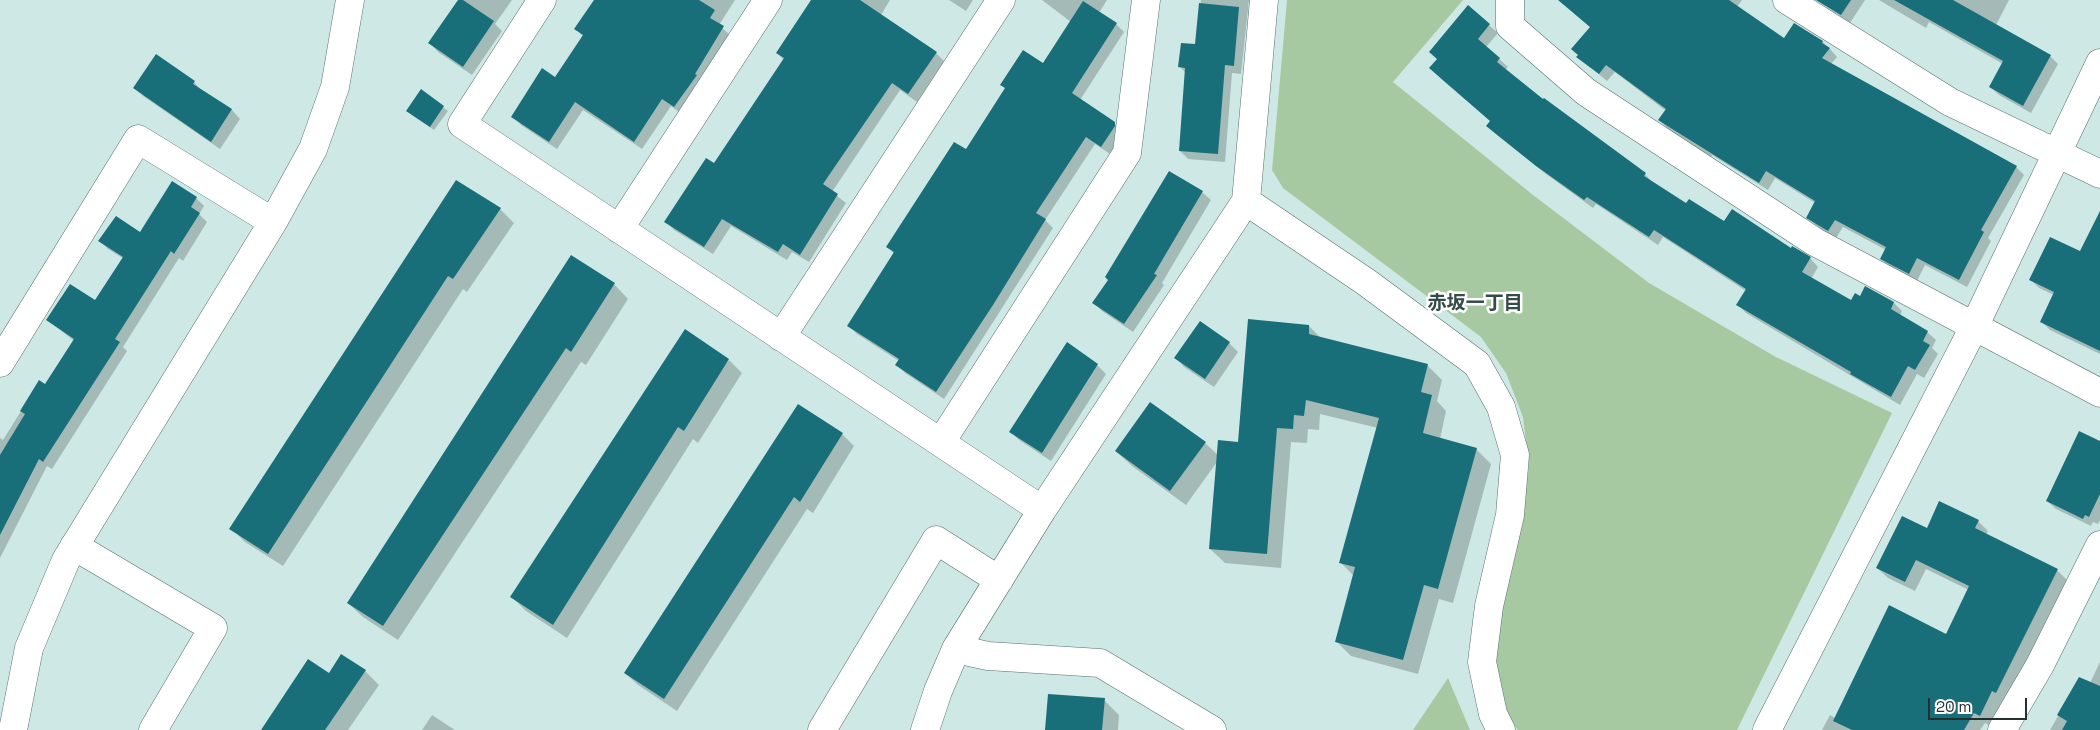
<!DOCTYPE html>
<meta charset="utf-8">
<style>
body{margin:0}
#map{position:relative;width:2100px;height:730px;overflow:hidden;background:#cee9e5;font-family:"Space Grotesk",sans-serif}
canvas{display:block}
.scale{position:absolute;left:1928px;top:698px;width:99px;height:22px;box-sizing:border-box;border:2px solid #252f2e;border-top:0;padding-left:6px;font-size:15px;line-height:18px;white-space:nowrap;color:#252f2e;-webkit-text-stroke:4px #fff;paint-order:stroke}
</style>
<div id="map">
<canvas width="2100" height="730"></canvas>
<div class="scale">20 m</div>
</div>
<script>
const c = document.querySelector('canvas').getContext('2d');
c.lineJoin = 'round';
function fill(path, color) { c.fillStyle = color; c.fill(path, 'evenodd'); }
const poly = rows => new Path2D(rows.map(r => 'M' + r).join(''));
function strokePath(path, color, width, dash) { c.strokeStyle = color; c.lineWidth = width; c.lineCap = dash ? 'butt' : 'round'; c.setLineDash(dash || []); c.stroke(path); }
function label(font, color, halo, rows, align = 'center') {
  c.font = font + ' "Space Grotesk","Noto Sans JP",sans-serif'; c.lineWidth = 5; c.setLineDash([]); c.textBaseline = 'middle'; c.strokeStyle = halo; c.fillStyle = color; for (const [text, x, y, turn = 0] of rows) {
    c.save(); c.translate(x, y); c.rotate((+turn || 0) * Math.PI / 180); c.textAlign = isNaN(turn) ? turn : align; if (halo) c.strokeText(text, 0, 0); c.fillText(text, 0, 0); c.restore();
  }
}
fill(poly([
 [1287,0,1463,0,1393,82,1533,195,1649,283,1774,356,1892,413,1737,730,1518,730,1509,718,1496,673,1495,633,1521,527,1529,466,1523,417,1506,373,1481,337,1283,188,1272,170],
 [1448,678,1470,730,1413,730]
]), '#a6c9a1');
fill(poly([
 [459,0,512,0,495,24,502,31,472,75,438,52,430,43],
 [606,0,735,0,719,25,731,36,683,115,671,106,642,149,583,110,557,149,521,125,513,116,555,79,584,37,576,29],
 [826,0,890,0,881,15,936,53,944,61,917,102,900,90,832,192,846,203,809,262,792,252,787,260,731,226,713,254,674,230,666,221,714,164,784,60,777,53],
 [949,0,973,0,966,11],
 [1042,0,1107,0,1099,13,1116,24,1124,32,1080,100,1114,123,1123,132,1122,135,1110,154,1095,144,1045,220,1053,228,944,399,905,373,897,365,899,361,857,334,849,326,894,254,888,247,966,151,1044,65,1071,22],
 [1201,0,1249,0,1241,74,1232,73,1225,162,1188,159,1180,151,1186,73,1180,67,1196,45],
 [1559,0,1742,0,1737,7,1784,40,1795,25,1823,42,1831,50,1837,57,1831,64,2016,167,2024,175,1988,238,1991,241,1967,287,1925,265,1917,281,1889,266,1881,258,1886,250,1843,227,1836,238,1832,236,1816,225,1808,217,1815,203,1775,178,1768,190,1712,155,1711,157,1667,128,1660,120,1666,111,1615,72,1607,81,1578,57,1591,28],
 [1816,0,1865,0,1850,23],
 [1879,0,2009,0,1996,25,2050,56,2058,64,2031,113,1999,95,1990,87,2003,64,1929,22,1926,28],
 [1489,25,1498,33,1486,47,1508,67,1505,70,1543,101,1645,174,1653,183,1687,205,1810,258,1818,267,1811,279,1851,302,1860,298,1894,303,1902,311,1900,316,1927,332,1936,340,1932,348,1938,354,1924,378,1917,374,1900,405,1746,313,1738,305,1746,291,1663,237,1658,245,1596,204,1593,208,1546,174,1496,134,1488,126,1491,121,1439,77],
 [194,82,202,91,232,110,240,119,220,149,143,96,135,88],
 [421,91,448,111,434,130,412,115],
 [1202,192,1211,200,1162,283,1164,285,1133,332,1102,311,1094,303],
 [196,198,204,206,199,214,207,222,183,261,179,258,123,347,127,351,52,469,47,466,0,558,0,438,3,440,39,382,46,386,74,341,48,320,96,301,124,259,108,249,100,241,140,234],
 [500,209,514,223,467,292,463,289,283,566,245,542,231,528],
 [2100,213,2100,354,2050,330,2042,322,2054,295,2039,288,2031,280,2081,253],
 [614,284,628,299,586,365,581,362,398,640,363,617,348,603],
 [1200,323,1229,343,1238,352,1214,387,1184,367,1176,358],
 [1309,326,1321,338,1427,365,1442,380,1437,401,1446,411,1440,439,1476,449,1491,464,1453,603,1439,599,1418,674,1351,656,1336,641,1354,576,1341,563,1378,428,1320,414,1319,430,1308,429,1307,443,1291,442,1281,568,1225,563,1210,549,1217,462,1186,505,1132,466,1116,451,1205,443,1218,455,1239,443],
 [1068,344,1097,365,1106,374,1051,461,1019,440,1011,432],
 [729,360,742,373,698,443,693,439,567,638,526,611,512,597],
 [842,434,854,446,813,513,807,509,677,711,638,685,625,673],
 [2100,442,2100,520,2098,524,2093,522,2091,526,2056,509,2047,501],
 [1978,521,1988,531,1986,535,2057,570,2067,580,1993,727,1985,723,1980,730,1822,730,1830,715,1835,718,1947,636,1969,590,1926,569,1915,591,1888,578,1877,568,1927,530],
 [2100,662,2100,730,2050,730,2080,678,2090,683],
 [365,671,379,685,348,730,263,730,329,674],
 [1104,700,1119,715,1118,730,1046,730],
 [432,715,455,730,422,730]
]), '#0003');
fill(poly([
 [458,0,463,0,494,21,463,67,428,43],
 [594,0,699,0,715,10,710,18,724,26,695,74,697,75,674,107,662,99,634,142,575,102,549,142,511,117,542,68,555,77,583,35,574,29],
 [811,0,860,0,937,52,908,94,892,83,823,184,838,194,800,255,783,244,778,252,722,219,704,247,664,222,706,158,714,163,784,58,776,53],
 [1558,0,1729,0,1784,38,1794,23,1823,41,1822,43,1830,48,1822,58,2017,166,1981,230,1984,232,1959,280,1917,258,1909,274,1880,259,1886,247,1835,220,1828,231,1806,218,1815,201,1766,171,1759,183,1661,122,1658,120,1666,109,1606,65,1599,74,1576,57,1578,55,1571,49,1590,27],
 [1816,0,1851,0,1841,15],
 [1894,0,1953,0,2051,55,2023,106,1989,87,2003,61],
 [1083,1,1117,23,1072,93,1115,122,1115,126,1101,147,1086,137,1036,213,1046,219,993,305,936,392,895,365,899,359,847,326,894,252,886,247,954,142,966,149,1005,88,1000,85,1023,50,1043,63],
 [1199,3,1239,7,1234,66,1225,65,1218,154,1179,151,1185,68,1178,67,1181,43,1195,44],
 [1468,5,1490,24,1478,39,1500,58,1497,62,1543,99,1544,98,1646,173,1644,176,1686,203,1689,199,1724,221,1732,209,1791,248,1792,246,1811,257,1802,272,1851,300,1855,293,1860,296,1865,286,1894,302,1891,309,1928,331,1923,341,1930,345,1915,370,1908,366,1891,397,1850,374,1851,372,1736,305,1746,289,1654,230,1649,237,1587,197,1584,200,1536,166,1486,126,1490,121,1429,68,1437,59,1429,52],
 [156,54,195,81,193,84,232,109,211,142,133,88],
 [421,89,444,106,430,127,406,111],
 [1169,171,1203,191,1154,274,1157,275,1124,324,1092,303,1108,280,1105,277],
 [456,180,501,208,453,279,448,276,268,554,229,529],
 [172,181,197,197,191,207,200,213,174,254,171,251,115,339,120,342,43,462,39,459,0,535,0,455,25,414,20,411,39,380,45,384,74,339,46,320,70,284,95,300,123,257,98,241,116,216,140,232],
 [2100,211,2100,351,2040,322,2054,292,2029,280,2050,237,2080,251],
 [571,255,615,283,571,352,566,348,383,626,347,603],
 [1248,319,1309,325,1309,334,1428,364,1421,392,1432,395,1423,433,1477,448,1438,589,1424,585,1403,660,1335,642,1355,567,1339,563,1379,418,1306,400,1304,416,1294,415,1293,429,1277,428,1267,554,1209,549,1218,440,1238,442],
 [1200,321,1230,342,1205,379,1174,358],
 [685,329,729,359,684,431,678,427,553,625,510,597],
 [1067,342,1098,364,1042,453,1009,432],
 [1150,402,1206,442,1170,491,1115,451],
 [798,404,843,433,800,502,794,497,664,699,624,673],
 [2079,431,2100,441,2100,494,2089,517,2085,515,2083,519,2046,501],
 [1939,501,1979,520,1975,528,2058,569,1996,693,1992,691,1980,716,1974,713,1964,730,1852,730,1833,721,1889,605,1946,634,1969,586,1916,560,1905,582,1876,568,1902,516,1927,528],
 [341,654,366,670,325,730,261,730,308,659,329,673],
 [2079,677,2100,686,2100,730,2062,730,2067,721,2057,715],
 [1048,694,1105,698,1102,730,1045,730]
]), '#186f7a');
const minor = poly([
 [542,0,462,124,1042,510],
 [1510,0,1510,26,1586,92,1815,242,2100,393],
 [1787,0,1950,102,2100,174],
 [1246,201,1366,282,1477,364,1501,407,1515,455,1510,515,1489,606,1482,662,1493,714,1501,730],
 [619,229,768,0],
 [781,337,1001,0],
 [0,363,138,139,273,222],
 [941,442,1127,153,1146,0],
 [74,546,213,628,153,730],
 [956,649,988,656,1100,663,1212,730],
 [13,730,29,648,66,560,273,222,313,149,335,87,350,0],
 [822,730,936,540,999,580],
 [925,730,938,691,956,649,1042,510,1246,201,1264,0],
 [1767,730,1974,327,2100,63],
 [2002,730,2040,665,2100,545]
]);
strokePath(minor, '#576f6c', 29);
strokePath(minor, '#fff', 28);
label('bold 19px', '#344b48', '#fff', [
 ["赤坂一丁目",1475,304]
]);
</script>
